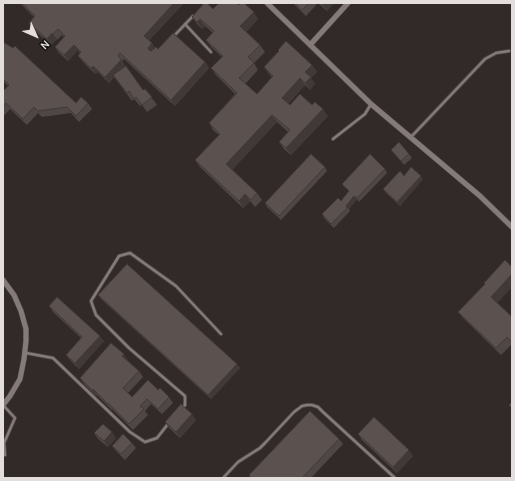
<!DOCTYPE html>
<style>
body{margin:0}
#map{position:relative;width:515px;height:481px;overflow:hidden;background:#322a29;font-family:Karla,sans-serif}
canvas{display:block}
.frame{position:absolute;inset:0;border:4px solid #e3dddc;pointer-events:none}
.north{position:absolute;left:16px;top:16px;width:40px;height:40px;-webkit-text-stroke:3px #171413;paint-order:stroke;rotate:135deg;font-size:11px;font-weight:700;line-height:16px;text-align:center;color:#e3dddc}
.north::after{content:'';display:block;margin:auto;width:14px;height:18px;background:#e3dddc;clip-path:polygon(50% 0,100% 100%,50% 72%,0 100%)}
</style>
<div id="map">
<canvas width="515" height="481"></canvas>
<div class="frame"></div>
<div class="north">N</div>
</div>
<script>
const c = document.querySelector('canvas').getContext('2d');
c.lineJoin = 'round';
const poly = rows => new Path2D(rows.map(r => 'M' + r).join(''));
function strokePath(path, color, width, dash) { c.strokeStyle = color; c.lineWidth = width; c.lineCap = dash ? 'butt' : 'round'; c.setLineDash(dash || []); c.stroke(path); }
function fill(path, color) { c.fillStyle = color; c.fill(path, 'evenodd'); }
const service = poly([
 [185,24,211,52],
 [173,37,193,16],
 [411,137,485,59,496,53,509,51],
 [333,139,365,114,371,104],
 [26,353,53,358,130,432,145,442,157,438,168,424],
 [3,405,15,418,4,443,5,455],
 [182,408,185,405,185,396,129,348,96,315,91,301,119,256,130,253,176,286,221,334],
 [223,478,238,462,260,448,265,443,294,412,302,406,307,405,312,405,318,407,323,412,395,478]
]);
const minor = poly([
 [267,3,371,104,480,196,512,227],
 [310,45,348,3],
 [3,280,14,295,21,311,26,329,26,341,24,359,20,379,10,396,3,405]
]);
strokePath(service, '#4e4847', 4);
strokePath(minor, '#4e4847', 6);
strokePath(service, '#847a78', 2.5);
strokePath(minor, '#847a78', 5);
fill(poly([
 [20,3,184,3,149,40,155,48,205,62,209,68,175,106,124,59,122,61,125,66,122,69,143,90,145,89,157,105,147,112,142,105,140,106,134,99,132,101,114,77,109,83,98,72,95,74,82,61,78,56,80,53,78,50,68,61,59,53,55,47,64,37,62,35,57,40,57,39,51,45,33,29,29,23,34,17],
 [293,3,317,3,317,4,306,16],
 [318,3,334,3,327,11],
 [213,9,258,19,246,32,260,45,265,52,254,63,258,70,245,84,257,94,272,77,269,74,264,67,279,51,278,50,312,65,317,72,311,78,315,84,310,90,305,85,288,104,290,105,312,105,328,116,291,155,284,149,279,142,288,132,277,122,232,170,257,193,262,200,255,207,250,201,243,208,200,167,195,160,219,135,213,130,209,123,235,94,216,75,211,68,222,57,211,47,206,40,213,33,205,26,202,29,197,24,192,17],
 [3,42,76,103,88,103,92,109,79,122,71,113,42,117,38,113,27,125,10,109,3,117,3,91,8,86,3,81],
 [391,150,409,154,412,158,404,165],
 [325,167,327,171,281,220,267,207,265,203],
 [385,169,387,173,359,202,357,199,349,209,350,211,334,228,324,218,322,214,341,201,349,191,344,187,342,184],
 [404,176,423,179,400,206,386,193,383,189],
 [512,267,512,287,497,303,512,317,512,345,512,344,501,355,464,319,458,312],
 [98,295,237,364,240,368,211,399,101,299],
 [49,306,104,341,79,369,70,360,66,355,81,338,53,312],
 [128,360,127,361,139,371,143,377,128,393,132,397,158,390,169,397,173,403,162,414,151,404,145,411,148,415,133,430,112,409,112,410,97,395,96,396,84,384,80,378],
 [196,420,180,438,169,428,165,422],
 [94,433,116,438,108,447,98,439],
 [358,434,413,456,397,473,362,440],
 [339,439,343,444,311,478,251,478],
 [132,443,136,448,125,460,116,451,112,446]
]), '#4e4745');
fill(poly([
 [174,3,184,3,148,42,144,36],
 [322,3,334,3,327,11,322,4],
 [254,12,258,19,245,33,240,26],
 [200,19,205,26,202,29,197,22],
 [52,33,57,39,51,45,47,39],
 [152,43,156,49,152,54,149,50,148,48],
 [74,45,78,50,68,61,64,55],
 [121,60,125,66,109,83,105,77],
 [205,62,209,68,175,106,171,100],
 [312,65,317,72,311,78,315,84,310,90,305,83,305,72],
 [93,66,98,72,95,74,91,68],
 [300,78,305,85,287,105,282,98],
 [323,109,328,116,291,155,286,148],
 [272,115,277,122,231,171,226,164],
 [421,176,423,179,400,206,397,202],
 [245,194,250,201,243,208,239,201],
 [354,196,357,199,349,209,346,206],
 [512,274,512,287,496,304,491,297],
 [100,336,104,341,79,369,75,363],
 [124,354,128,360,126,362,122,356],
 [237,364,240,368,211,399,208,395],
 [93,389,97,395,96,396,92,390],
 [192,414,196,420,180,438,176,432],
 [112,432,116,438,108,447,104,441],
 [409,450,413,456,397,473,393,467]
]), '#403938');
const building = poly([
 [22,3,174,3,144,36,152,43,148,48,149,50,151,51,156,47,158,49,173,33,205,62,171,100,120,53,118,55,121,60,105,77,93,66,91,68,78,56,81,52,74,45,64,55,55,47,65,36,58,29,53,34,52,33,47,39,29,23,35,16,22,3],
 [204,3,207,3,213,9,219,3,237,3,239,5,241,3,244,3,254,12,240,26,260,45,248,57,254,63,239,78,257,94,273,76,264,67,279,51,278,50,286,41,312,65,305,72,311,77,305,83,300,78,282,98,290,105,300,94,312,105,315,102,323,109,286,148,279,142,290,130,272,115,226,164,257,193,251,200,245,194,239,201,195,160,220,134,209,123,237,93,211,68,223,56,206,40,214,31,200,19,197,22,192,17,204,3],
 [295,3,309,3,302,10,295,3],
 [3,42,13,48,15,46,76,103,81,97,88,103,76,116,67,107,38,111,34,107,23,119,6,103,3,107,3,91,9,85,3,79,3,42],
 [126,66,143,90,145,89,152,97,142,105,136,97,134,99,129,91,127,93,113,75,126,66],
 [399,142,409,154,401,161,391,150,399,142],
 [311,154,325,167,279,216,265,203,311,154],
 [370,154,385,169,357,198,354,196,346,206,347,208,331,224,322,214,338,198,341,201,349,191,342,184,370,154],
 [411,167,421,176,397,202,383,189,400,171,404,176,411,167],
 [505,260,512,267,512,274,491,297,512,317,512,342,507,337,496,348,458,312,485,284,484,283,505,260],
 [127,264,237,364,208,395,98,295,127,264],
 [57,297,100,336,75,363,66,355,82,337,49,306,57,297],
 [111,343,124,354,122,356,139,371,123,388,132,397,148,380,158,390,160,388,169,397,158,409,147,399,140,406,144,409,129,424,108,403,108,404,93,389,92,390,80,378,111,343],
 [512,402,512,408,509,405,512,402],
 [181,404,192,414,176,432,165,422,181,404],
 [310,411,339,439,302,478,251,478,249,475,310,411],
 [374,417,409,450,393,467,358,434,374,417],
 [103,424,112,432,104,441,94,433,103,424],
 [123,434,132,443,121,454,112,446,123,434]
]);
fill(building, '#5b5250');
strokePath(building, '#403938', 1);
</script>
